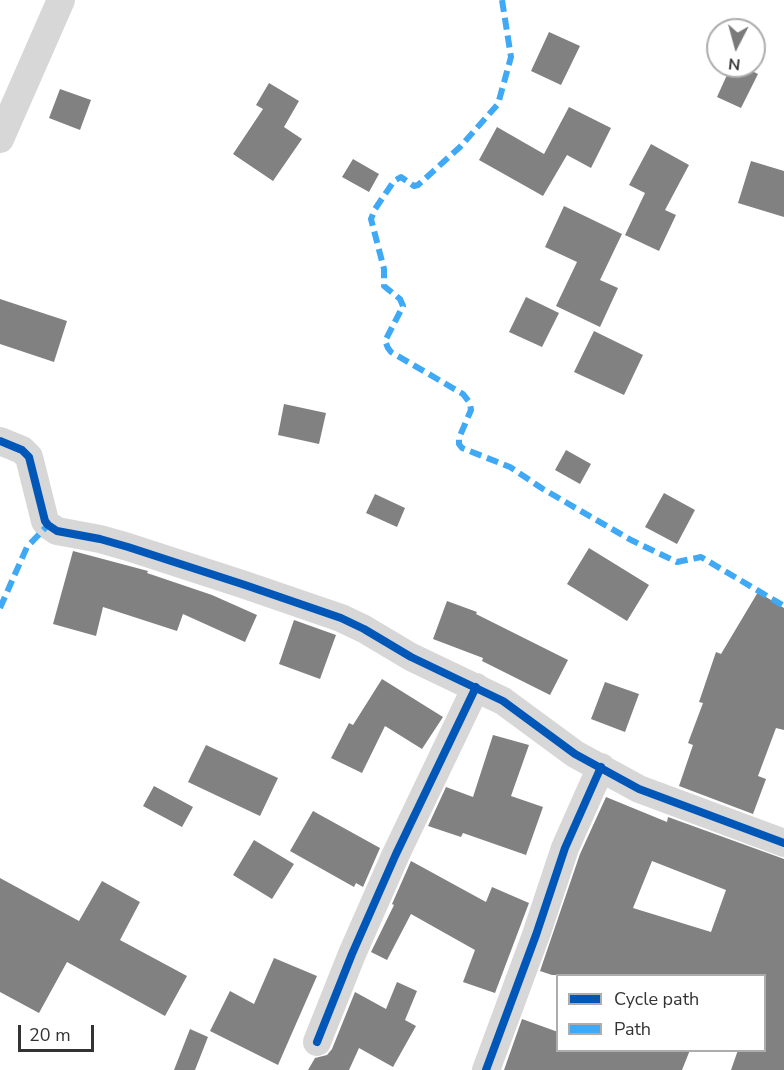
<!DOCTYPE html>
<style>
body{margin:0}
#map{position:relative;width:784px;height:1070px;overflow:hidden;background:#fff;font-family:"Nunito Sans",sans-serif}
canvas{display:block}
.legend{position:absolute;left:556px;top:974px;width:210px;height:78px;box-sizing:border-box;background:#fff;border:2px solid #adadad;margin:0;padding:8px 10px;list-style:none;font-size:18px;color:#333}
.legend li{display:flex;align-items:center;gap:12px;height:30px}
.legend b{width:30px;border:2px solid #adadad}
.north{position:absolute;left:706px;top:18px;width:60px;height:60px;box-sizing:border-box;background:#fff;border:2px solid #adadad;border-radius:50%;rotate:186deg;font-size:16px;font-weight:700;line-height:24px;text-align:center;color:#333}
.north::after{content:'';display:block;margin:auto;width:21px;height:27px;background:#7a7a7a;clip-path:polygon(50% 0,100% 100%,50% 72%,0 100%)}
.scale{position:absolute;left:18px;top:1025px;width:76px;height:27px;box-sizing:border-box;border:3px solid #333;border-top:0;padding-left:8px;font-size:18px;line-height:21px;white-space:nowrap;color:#333;-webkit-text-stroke:4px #fff;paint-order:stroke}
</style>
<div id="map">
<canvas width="784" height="1070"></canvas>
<ul class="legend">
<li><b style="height:8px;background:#0057b8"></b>Cycle path</li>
<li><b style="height:8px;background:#3fa9f5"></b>Path</li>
</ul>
<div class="north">N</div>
<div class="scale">20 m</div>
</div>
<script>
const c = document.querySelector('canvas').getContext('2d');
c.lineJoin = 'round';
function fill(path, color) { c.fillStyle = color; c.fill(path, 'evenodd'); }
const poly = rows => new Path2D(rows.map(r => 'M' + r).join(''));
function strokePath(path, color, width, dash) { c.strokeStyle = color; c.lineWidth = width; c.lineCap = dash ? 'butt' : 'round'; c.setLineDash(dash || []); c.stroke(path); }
fill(poly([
 [549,32,580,46,561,85,531,71],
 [731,66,742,66,758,74,741,108,717,97],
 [269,83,299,101,284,127,302,139,273,181,233,154,263,109,256,105],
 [60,89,91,100,80,130,49,118],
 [569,107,611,128,591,168,567,155,543,196,479,160,497,127,544,154],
 [651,144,689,165,665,210,676,215,659,251,625,235,645,193,629,185],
 [353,159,379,174,369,192,342,177],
 [751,161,784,171,784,217,738,203],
 [564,206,622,234,600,280,618,288,600,327,556,306,577,262,545,247],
 [526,297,559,313,542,347,509,332],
 [0,299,67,321,54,362,0,344],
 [594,331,643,355,624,395,574,372],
 [284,404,326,413,319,444,278,435],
 [566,450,591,464,580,484,555,470],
 [664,493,695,510,677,544,645,527],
 [375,494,405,508,397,527,366,513],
 [589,548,649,585,627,621,567,584],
 [73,551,148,571,147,573,212,595,257,615,245,642,183,614,177,631,103,607,96,636,53,624],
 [758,592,784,608,784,730,776,728,758,776,766,779,753,814,679,786,693,745,688,743,703,703,699,702,716,652,721,654],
 [447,601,477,612,476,614,568,660,550,695,482,661,483,658,433,639],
 [294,620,336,635,320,679,279,664],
 [382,679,443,717,422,749,385,726,362,773,331,758,349,723,353,725],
 [605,682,639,694,625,732,591,719],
 [493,735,529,745,511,796,543,807,526,855,463,833,461,837,428,826,446,787,473,797],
 [206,745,278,778,260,816,188,782],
 [154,786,193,807,182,827,143,806],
 [606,797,667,822,668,817,784,859,784,1070,731,1070,738,1050,765,1050,765,975,552,975,540,971,580,854],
 [652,861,726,890,711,932,633,908],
 [313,811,380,848,363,887,356,883,354,887,290,851],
 [254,840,294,864,272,899,233,875],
 [411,861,486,902,492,887,529,903,495,993,463,982,475,950,411,914,387,960,371,952,394,905,392,904],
 [0,878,79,921,102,881,140,902,120,940,187,976,165,1016,67,962,39,1013,0,992],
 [274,958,317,976,278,1065,210,1031,230,991,254,1004],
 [397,982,417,991,405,1020,416,1026,393,1067,359,1048,349,1070,308,1070,315,1058,327,1055,332,1049,355,992,386,1009],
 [522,1019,558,1032,558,1050,690,1050,682,1070,504,1070],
 [190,1029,208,1037,195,1070,174,1070]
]), '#818181');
strokePath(poly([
 [0,139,61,0],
 [0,441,22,450,29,457,45,521,48,525,57,531,100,539,128,547,245,585,341,618,364,629,411,657,503,701,575,754,639,789,784,843],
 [317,1042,352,954,396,854,476,687],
 [486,1070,536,935,565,848,601,767]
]), '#d7d7d7', 28);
strokePath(poly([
 [502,0,511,57,498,104,460,147,418,185,414,186,401,177,394,181,375,209,371,219,384,269,384,286,400,299,403,306,385,341,388,348,391,352,463,394,470,403,471,410,459,438,459,444,462,448,510,467,543,489,631,540,677,562,701,557,784,606],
 [0,608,27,547,48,525]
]), '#3fa9f5', 6, [12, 6]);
strokePath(poly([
 [0,441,22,450,29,457,45,521,48,525,57,531,100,539,128,547,245,585,341,618,364,629,411,657,503,701,575,754,639,789,784,843],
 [317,1042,352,954,396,854,476,687],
 [486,1070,536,935,565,848,601,767]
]), '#0057b8', 8);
</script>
